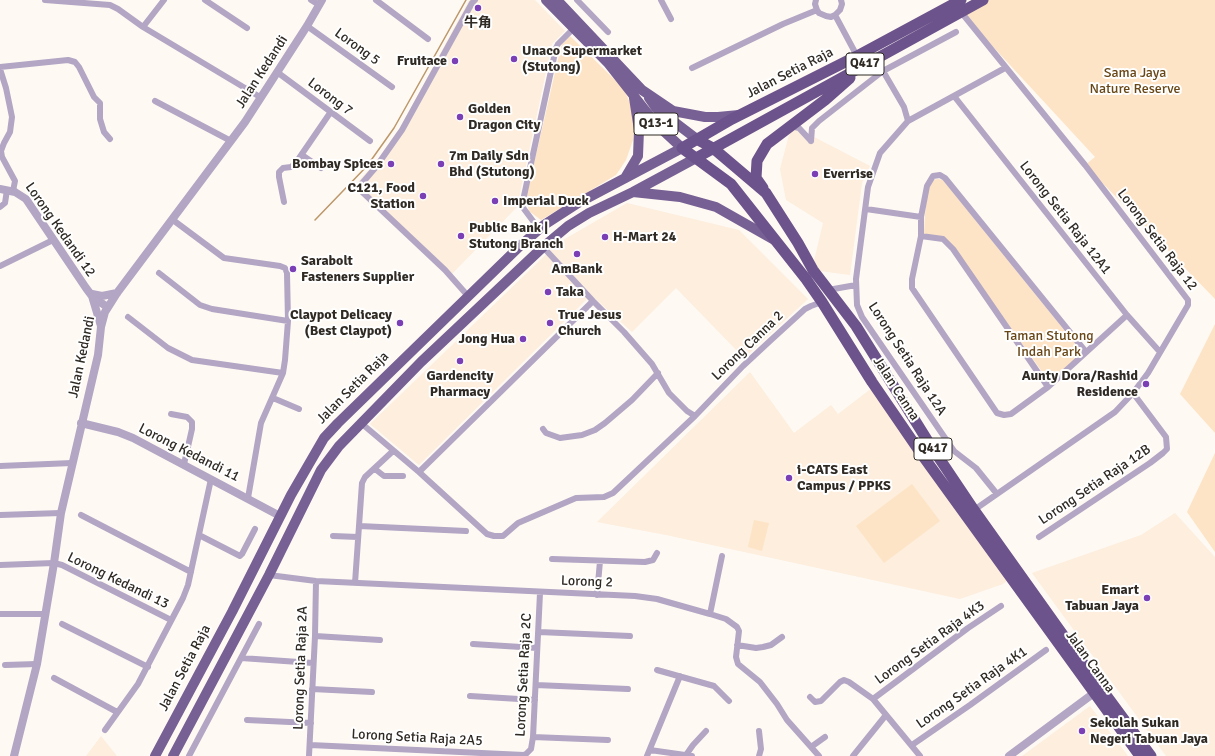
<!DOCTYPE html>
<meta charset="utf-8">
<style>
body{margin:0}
canvas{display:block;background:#fef9f3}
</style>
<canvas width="1215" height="756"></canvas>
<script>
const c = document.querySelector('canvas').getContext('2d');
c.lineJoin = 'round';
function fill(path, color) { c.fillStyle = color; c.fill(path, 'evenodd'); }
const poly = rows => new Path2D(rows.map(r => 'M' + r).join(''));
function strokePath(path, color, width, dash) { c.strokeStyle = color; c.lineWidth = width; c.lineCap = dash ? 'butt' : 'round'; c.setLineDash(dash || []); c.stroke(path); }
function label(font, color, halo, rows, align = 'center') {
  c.font = font + ' Signika,"Noto Sans SC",sans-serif'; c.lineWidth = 4; c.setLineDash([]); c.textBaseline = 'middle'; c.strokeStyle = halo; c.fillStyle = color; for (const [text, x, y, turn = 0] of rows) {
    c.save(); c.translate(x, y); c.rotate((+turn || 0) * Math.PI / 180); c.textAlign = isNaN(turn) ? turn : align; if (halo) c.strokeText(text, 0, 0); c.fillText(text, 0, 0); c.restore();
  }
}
fill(poly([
 [469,0,535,0,565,31,552,44,517,207,452,274,356,184,375,163,400,128],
 [793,126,870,166,862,183,850,275,820,271,814,261,823,223,786,200,780,169,789,135],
 [627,203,739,230,808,299,744,358,676,288,632,332,591,295,419,465,370,424,558,243],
 [750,372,794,433,831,405,838,414,872,388,1008,580,1003,584,960,599,666,535,597,522],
 [1175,513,1215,557,1215,756,1166,756,1032,573,1141,535],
 [1090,706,1128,756,1022,756],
 [101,736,117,756,86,756]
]), '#fdeedd');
fill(poly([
 [983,0,1215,0,1215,299,1085,165,1095,157,961,12],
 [570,36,611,76,621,86,627,96,632,107,634,128,633,140,626,160,616,175,541,220,529,211,526,198,560,51,562,44],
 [938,179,943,180,1082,352,1050,383,961,258,943,238,924,234,925,214,928,188,933,180],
 [1215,324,1215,433,1180,394],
 [1215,453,1215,552,1187,512],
 [912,484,940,521,884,563,856,526],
 [754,520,769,523,762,551,748,547]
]), '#fde4c6');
strokePath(poly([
 [315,220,367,166,394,128,466,0]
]), '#bc9769', 1.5);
strokePath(poly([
 [45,0,110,5,118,9,143,27,260,97],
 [205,0,247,28],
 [311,0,319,5],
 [376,0,428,39],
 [577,0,608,32],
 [661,0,671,19],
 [816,0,815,4,817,10,819,13,826,16,831,17,835,15,840,10,842,4,841,0],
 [961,12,1085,165,1188,300,1188,305,1148,373,1133,393,1115,412,974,510],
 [835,15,857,56],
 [307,26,392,87],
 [143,27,164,0],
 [0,67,68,60,75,62,79,67,94,97,100,103,100,119,104,132,110,139],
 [692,68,783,24,817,10],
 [0,69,6,88,12,117,10,132,4,143,1,151,2,157,15,181,13,191],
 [883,71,904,107,908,121],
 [277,72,370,141],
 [954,96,1127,315,1160,352],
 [155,101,231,141],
 [791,126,799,128,811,141],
 [811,141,812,128,819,121,883,71,956,32],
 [302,155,321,168],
 [284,202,279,177,279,172,283,168,291,167,295,164,330,113],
 [0,207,5,203,7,190],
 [866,209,921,217],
 [173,220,224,258,280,266,285,268,287,273,288,321,285,360,283,373,261,423,248,498],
 [539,229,524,209,522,205,524,196,556,48,558,44,574,28],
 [921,236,943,239,953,249,1048,387],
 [543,247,593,301,624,332,652,364,669,393,687,411,695,416],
 [0,266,53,240],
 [159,273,200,305,212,309,288,321],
 [828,290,856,285],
 [468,296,445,270,358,188,376,167,402,130,472,3,475,0],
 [128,317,168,348,192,360,283,373],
 [1086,352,945,178,940,175,933,176,927,186,921,217,921,236,912,279,912,288,997,413,1004,415,1011,414,1048,387,1127,315],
 [273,398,299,409],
 [171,414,187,417,192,422,192,429,184,464],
 [361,423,419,472,487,534,494,536,503,536,518,523,576,498,604,497,613,493,695,416,743,366,771,340,805,309,811,306,822,302],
 [543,429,546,433,560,438,582,435,595,430,605,423,632,400,658,373],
 [0,466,72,463],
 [375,469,384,476,403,476],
 [419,472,593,301],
 [997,494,976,468,954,451,862,317,857,305,856,279,868,187,880,153,908,121,1005,68],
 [0,515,61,513],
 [81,515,191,572],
 [359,526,466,531],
 [199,535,240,556,242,554,255,529],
 [333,536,358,537],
 [1039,537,1150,463,1163,453,1167,449,1166,437,1133,393],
 [552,559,645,562,653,560,657,553],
 [0,565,54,563,62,565,171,620],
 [269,575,316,581,635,596,657,599,710,614,726,619,737,627,739,631,736,657,738,664,760,682,777,704,787,720,819,756],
 [355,583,362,483,365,477,393,451],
 [597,595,600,561],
 [0,614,45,614],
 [710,614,722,556],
 [62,624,148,667],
 [539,632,630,636],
 [315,636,380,640],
 [473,644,537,648],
 [737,645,756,648,763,647,771,645,782,637],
 [241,658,313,663],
 [5,665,37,664],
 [657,670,714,686,729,701],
 [54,678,117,712],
 [536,685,628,689],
 [312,689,372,692],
 [470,696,535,700],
 [810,697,815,702,821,701,840,682,844,680,849,682,873,699,920,756],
 [873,699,968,628,1001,606],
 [247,720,311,723],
 [105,730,138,684,183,598,188,585,211,479],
 [759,731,761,749,759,756],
 [533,737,608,740],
 [310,745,524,755,526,754,531,749,533,737,540,593],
 [912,745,970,705,1046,650],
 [811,747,825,737],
 [650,750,692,756],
 [686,755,693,745,706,731],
 [189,756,259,624],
 [309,756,315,636,316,581],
 [647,756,680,676],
 [853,756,886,715]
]), '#b2a6c4', 6);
strokePath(poly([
 [0,189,15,192,26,199,86,288,92,296,107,307],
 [92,294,102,296,117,293],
 [92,296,101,326],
 [81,423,118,432,133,438,280,516],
 [14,756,37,664,54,563,61,513,98,355,101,327,105,312,117,293,245,122,307,26,322,0],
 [1009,756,1094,693]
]), '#b2a6c4', 8);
strokePath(poly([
 [557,0,642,90,673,111,705,117,718,117,739,115],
 [649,98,656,108,698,140],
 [625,178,638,156,639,130,634,98],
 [633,192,680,197,716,207,776,241],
 [155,756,232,612,291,495,324,438,338,423,520,246,544,225,578,203,682,148,656,124,608,63,546,0],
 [173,756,269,575,321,470,339,446,421,362,543,247,568,226,589,213,633,192,696,158]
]), '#776094', 10);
strokePath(poly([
 [961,0,857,56,732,119,682,148,731,184,806,279,822,302,872,382,920,452,1140,756],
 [698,140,713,148,766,193,798,243,813,270,856,326,929,443,974,510,1100,687,1151,756],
 [696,158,983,0],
 [763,188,756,178,757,161,767,144,825,100,850,78]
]), '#6c538b', 11);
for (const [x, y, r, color] of [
 [478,8,4,"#7b3fb5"],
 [514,59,4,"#7b3fb5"],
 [455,61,4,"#7b3fb5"],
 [460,117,4,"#7b3fb5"],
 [391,164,4,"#7b3fb5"],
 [441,164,4,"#7b3fb5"],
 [815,174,4,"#7b3fb5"],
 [423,196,4,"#7b3fb5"],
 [495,201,4,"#7b3fb5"],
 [461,236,4,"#7b3fb5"],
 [605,237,4,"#7b3fb5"],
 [577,254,4,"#7b3fb5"],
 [293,269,4,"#7b3fb5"],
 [548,292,4,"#7b3fb5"],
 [400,323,4,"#7b3fb5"],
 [550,323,4,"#7b3fb5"],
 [523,339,4,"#7b3fb5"],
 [460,361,4,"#7b3fb5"],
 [1146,384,4,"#7b3fb5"],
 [789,478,4,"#7b3fb5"],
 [1147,598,4,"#7b3fb5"],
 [1082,731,4,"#7b3fb5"]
]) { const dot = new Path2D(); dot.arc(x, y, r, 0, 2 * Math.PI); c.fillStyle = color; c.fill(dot); strokePath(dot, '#fff', 1.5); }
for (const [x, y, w] of [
 [865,64,38],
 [656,124,44],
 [933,449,38]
]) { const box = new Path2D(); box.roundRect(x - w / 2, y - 11, w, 22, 3); c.fillStyle = '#fff'; c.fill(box); strokePath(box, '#2f2a24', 1); }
label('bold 13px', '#2f2a24', null, [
 ["Q417",865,64],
 ["Q13-1",656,124],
 ["Q417",933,449]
]);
label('bold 14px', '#2f2a24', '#fff', [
 ["牛角",478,23,"center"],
 ["Unaco Supermarket",522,51],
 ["(Stutong)",522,67],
 ["Fruitace",447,61,"right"],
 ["Golden",468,109],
 ["Dragon City",468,125],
 ["7m Daily Sdn",449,156],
 ["Bhd (Stutong)",449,172],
 ["Bombay Spices",383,164,"right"],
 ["Everrise",823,174],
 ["C121, Food",415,188,"right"],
 ["Station",415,204,"right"],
 ["Imperial Duck",503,201],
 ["Public Bank |",469,228],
 ["Stutong Branch",469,244],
 ["H-Mart 24",613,237],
 ["Sarabolt",301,261],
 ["Fasteners Supplier",301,277],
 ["AmBank",577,269,"center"],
 ["Taka",556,292],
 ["Claypot Delicacy",392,315,"right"],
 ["(Best Claypot)",392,331,"right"],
 ["True Jesus",558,315],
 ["Church",558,331],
 ["Jong Hua",515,339,"right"],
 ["Gardencity",460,376,"center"],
 ["Pharmacy",460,392,"center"],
 ["Aunty Dora/Rashid",1138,376,"right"],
 ["Residence",1138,392,"right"],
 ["i-CATS East",797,470],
 ["Campus / PPKS",797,486],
 ["Emart",1139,590,"right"],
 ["Tabuan Jaya",1139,606,"right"],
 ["Sekolah Sukan",1090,723],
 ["Negeri Tabuan Jaya",1090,739]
], 'left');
label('14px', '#2f2a24', '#fff', [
 ["Lorong 5",357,47,36],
 ["Jalan Kedandi",262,72,-57],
 ["Jalan Setia Raja",790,73,-27],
 ["Lorong 7",330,97,37],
 ["Lorong Setia Raja 12A1",1065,218,52],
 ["Lorong Kedandi 12",60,230,55],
 ["Lorong Setia Raja 12",1157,240,53],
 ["Lorong Canna 2",748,346,-44],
 ["Jalan Kedandi",82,357,-78],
 ["Lorong Setia Raja 12A",907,359,57],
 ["Jalan Setia Raja",353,388,-45],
 ["Jalan Canna",896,389,57],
 ["Lorong Kedandi 11",189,453,27],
 ["Lorong Setia Raja 12B",1095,485,-34],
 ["Lorong Kedandi 13",118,581,26],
 ["Lorong 2",587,582,2],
 ["Lorong Setia Raja 4K3",930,643,-36],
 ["Jalan Canna",1090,662,54],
 ["Jalan Setia Raja",185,668,-62],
 ["Lorong Setia Raja 2A",301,668,-88],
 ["Lorong Setia Raja 2C",524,675,-87],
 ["Lorong Setia Raja 4K1",972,688,-35],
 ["Lorong Setia Raja 2A5",417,738,3]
]);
label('14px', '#684615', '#fff', [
 ["Sama Jaya",1135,73],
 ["Nature Reserve",1135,89],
 ["Taman Stutong",1049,336],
 ["Indah Park",1049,352]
]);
</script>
